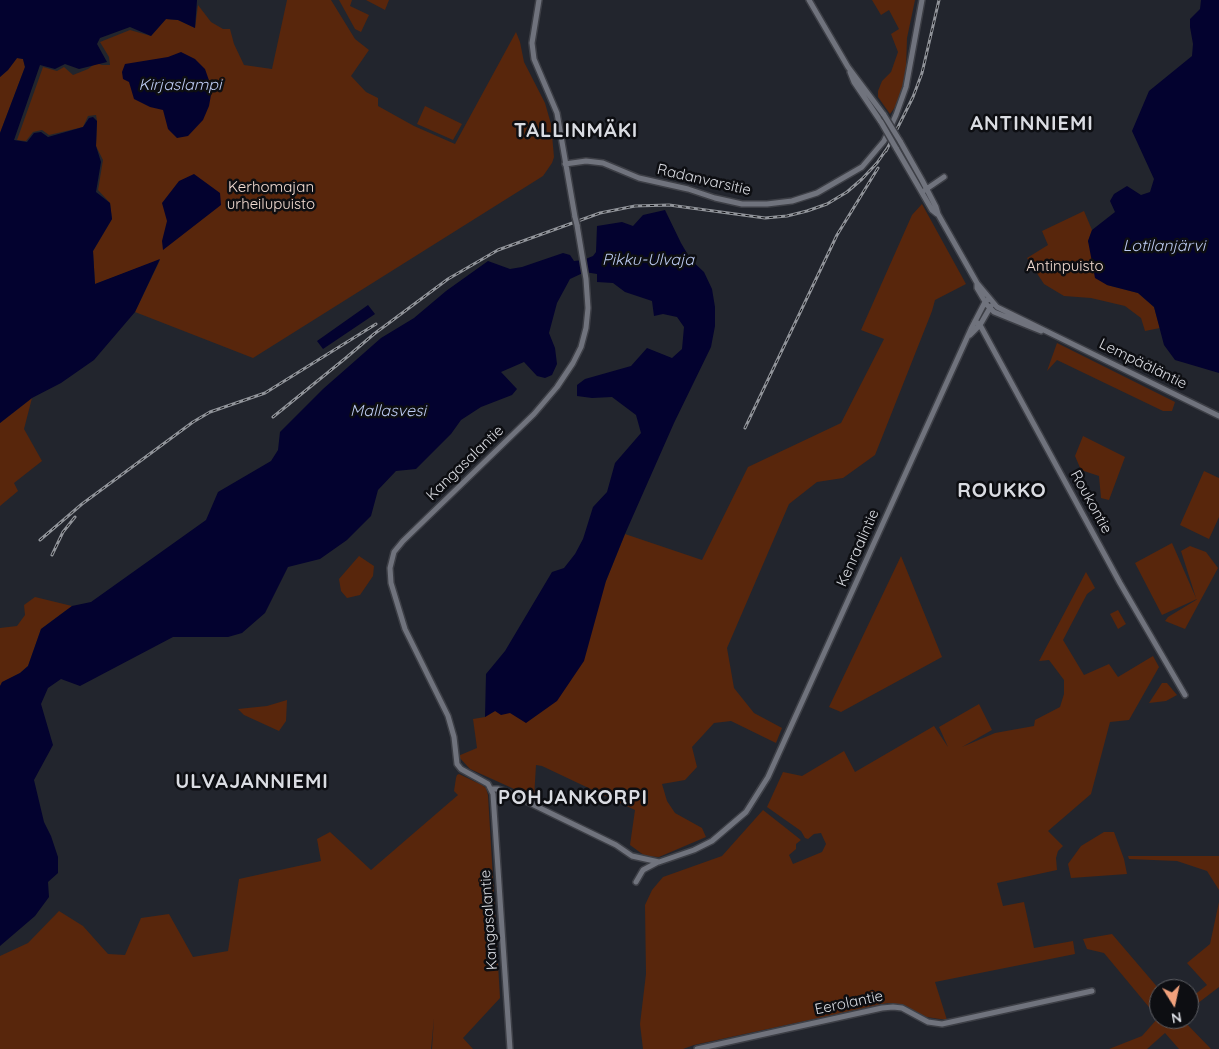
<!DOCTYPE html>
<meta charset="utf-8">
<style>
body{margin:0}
#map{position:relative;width:1219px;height:1049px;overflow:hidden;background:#22252d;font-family:Quicksand,sans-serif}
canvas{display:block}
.north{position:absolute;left:1149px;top:979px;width:50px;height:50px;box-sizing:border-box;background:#0d0e12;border:1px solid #5f6065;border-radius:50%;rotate:170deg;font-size:14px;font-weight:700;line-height:20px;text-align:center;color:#dadce2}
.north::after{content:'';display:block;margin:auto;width:18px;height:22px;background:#f1a17c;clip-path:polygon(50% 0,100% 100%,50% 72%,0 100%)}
</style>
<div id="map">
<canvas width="1219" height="1049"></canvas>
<div class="north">N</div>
</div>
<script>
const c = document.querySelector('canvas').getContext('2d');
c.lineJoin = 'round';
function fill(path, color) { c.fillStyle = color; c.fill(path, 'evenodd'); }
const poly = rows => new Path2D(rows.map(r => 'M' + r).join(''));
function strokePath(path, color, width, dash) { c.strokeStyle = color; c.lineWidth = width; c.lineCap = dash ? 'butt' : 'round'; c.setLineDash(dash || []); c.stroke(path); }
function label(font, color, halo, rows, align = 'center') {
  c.font = font + ' Quicksand,sans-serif'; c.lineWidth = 5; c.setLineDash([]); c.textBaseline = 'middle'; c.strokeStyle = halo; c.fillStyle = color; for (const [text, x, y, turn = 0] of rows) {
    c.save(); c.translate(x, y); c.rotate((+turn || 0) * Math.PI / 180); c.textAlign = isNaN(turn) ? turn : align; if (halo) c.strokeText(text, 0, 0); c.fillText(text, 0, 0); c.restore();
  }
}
fill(poly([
 [287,0,331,0,355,39,369,50,351,76,366,92,378,98,378,106,414,126,455,144,516,32,520,42,524,62,545,103,551,124,554,157,552,163,543,176,253,358,135,312,160,260,95,284,93,251,112,219,110,203,98,190,103,160,96,146,97,121,96,115,88,116,83,127,49,135,42,130,33,132,26,141,17,140,43,67,57,71,64,67,73,75,88,69,96,63,102,65,110,65,109,57,100,42,130,30,151,36,166,19,178,20,195,28,198,5,211,22,223,29,230,29,234,44,244,65,272,69],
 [339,0,352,0,350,6,369,15,361,32,355,29],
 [366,0,389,0,385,10],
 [872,0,915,0,907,38,906,68,902,90,898,103,890,114,878,97,878,91,882,81,891,72,898,52,891,34,899,29,889,10,881,15],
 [17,58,23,59,25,67,0,133,0,77,8,70],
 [425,106,462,124,453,140,417,124],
 [922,204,966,284,935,300,932,311,875,455,843,478,817,482,789,504,727,648,734,688,754,713,782,728,776,743,731,721,714,723,692,747,697,767,685,780,662,784,667,801,675,813,702,828,706,837,659,857,645,856,630,845,635,810,542,766,536,765,534,798,470,769,458,756,477,748,473,719,485,717,495,711,606,581,625,534,702,560,748,467,841,423,884,339,861,330,912,215],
 [1084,211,1092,230,1088,241,1107,285,1138,293,1154,307,1160,328,1145,331,1141,318,1125,306,1091,298,1064,296,1044,284,1027,258,1048,245,1042,231],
 [1057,343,1175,402,1172,411,1163,411,1057,360,1047,371],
 [32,398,24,429,42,461,14,483,18,491,0,506,0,423],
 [1083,436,1125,457,1109,500,1101,498,1099,476,1081,470,1075,456],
 [1204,471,1219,478,1219,517,1209,539,1180,525],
 [1172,543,1196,598,1181,551,1190,546,1206,552,1218,568,1185,629,1165,621,1168,617,1196,600,1197,599,1162,615,1135,563],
 [359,556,374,566,373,576,360,595,347,598,341,591,339,579],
 [901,556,942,657,841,712,829,707],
 [1086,572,1095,588,1087,594,1063,640,1084,675,1109,664,1118,677,1153,656,1159,667,1129,720,1110,722,1091,794,1048,831,1063,846,1058,851,1056,858,1057,870,997,883,1003,906,1024,902,1034,948,1073,941,1075,954,935,982,947,1020,926,1017,905,1006,888,1003,694,1045,683,1049,643,1049,640,1024,646,974,645,905,652,890,663,877,722,856,763,810,801,840,796,844,796,849,789,855,793,864,822,852,826,844,821,833,814,834,808,839,805,838,801,831,767,807,783,772,802,776,844,751,855,772,934,726,948,747,939,727,979,704,992,730,962,747,995,733,1034,726,1035,720,1060,707,1064,694,1064,680,1049,660,1039,661],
 [35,597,72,606,41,629,28,666,20,673,3,682,0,686,0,628,17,626,25,615,24,605],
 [1118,610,1126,624,1118,629,1110,614],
 [1162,683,1167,683,1177,695,1166,701,1149,703],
 [287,700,286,721,279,731,244,715,238,709,267,706],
 [459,774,482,785,486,788,488,795,500,998,463,1038,473,1049,432,1049,434,1018,431,1049,0,1049,0,956,28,943,59,911,83,926,108,954,125,955,141,918,169,914,193,957,228,951,239,879,321,861,317,839,330,832,371,870,458,795,454,791,456,778,457,775],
 [1104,832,1114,832,1124,859,1127,874,1071,878,1068,864,1081,846],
 [1128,856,1219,856,1219,890,1207,871,1177,861,1129,859],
 [1219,902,1219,987,1189,1010,1189,999,1207,985,1187,963,1210,944],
 [1112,934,1159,989,1159,1019,1182,1019,1211,1049,1179,1049,1165,1033,1147,1049,1109,1049,1142,1036,1158,1018,1104,953,1087,949,1083,939]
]), '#58260c');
fill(poly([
 [0,0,197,0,195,28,178,20,166,19,151,36,130,27,100,38,97,44,107,62,79,69,65,64,55,69,40,65,14,140,27,142,34,133,41,132,48,137,83,127,89,118,93,117,97,121,96,146,101,162,96,192,110,203,112,219,93,251,95,284,160,259,135,312,94,360,61,383,32,398,0,423,0,133,25,67,23,59,17,58,8,70,0,77],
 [1201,0,1219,0,1219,373,1175,360,1164,345,1154,307,1138,293,1107,285,1095,278,1088,241,1092,230,1115,212,1110,201,1114,194,1127,186,1141,195,1150,192,1154,179,1132,131,1149,91,1192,56,1193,44,1190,27,1190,19,1200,9],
 [181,52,195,59,205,69,212,89,209,106,203,120,188,136,177,138,168,129,163,110,150,107,134,99,129,82,123,79,122,72,125,64,168,57],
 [194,174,220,193,221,205,163,250,162,241,167,221,162,203,179,181],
 [665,210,681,243,691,260,704,272,712,289,715,307,715,326,711,347,674,423,625,534,606,581,584,661,557,701,526,723,510,713,501,715,495,711,485,717,486,674,505,651,552,572,564,568,575,554,583,539,593,507,607,492,615,463,641,433,636,415,612,397,592,398,577,396,577,385,585,379,631,366,647,348,672,358,682,349,684,327,677,317,663,314,654,316,652,301,625,292,613,283,597,282,597,274,585,272,570,279,557,303,549,333,555,348,557,364,552,375,545,378,537,376,524,362,501,372,517,389,512,395,481,407,461,420,451,434,416,469,396,471,378,490,371,516,347,540,320,559,288,567,265,613,242,633,228,637,173,637,80,686,61,679,48,688,41,704,53,745,34,780,44,822,51,836,58,857,58,873,48,882,49,897,35,916,0,946,0,686,2,682,20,673,28,666,41,629,72,606,91,602,206,520,218,492,271,461,278,450,280,432,323,389,381,338,414,318,446,291,488,261,510,269,522,267,563,253,570,255,574,261,583,260,593,256,596,252,597,226,622,222,633,226,643,215],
 [368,305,375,314,323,349,317,341]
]), '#03022f');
const secondary = poly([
 [539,0,532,43,534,59,557,113,575,217],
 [809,0,848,67,884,115],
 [850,72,854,82,881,122],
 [900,141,922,180,936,207,938,214,977,283,977,288,987,305,994,312,1041,331],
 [896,148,932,210,937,214],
 [565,164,586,161,603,163,639,178,688,189,715,198,742,204,767,204,792,201,817,193,862,167,884,141,896,115,906,87,922,0],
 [925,190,944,177],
 [977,283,997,307,1219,416],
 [975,321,980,325,1120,583,1185,695],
 [970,335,980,325,991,306],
 [491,789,498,789,505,791,616,845,632,856,659,862,694,850,712,841,746,812,768,777,971,329,985,302,989,299],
 [636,882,643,870,658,862],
 [510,1049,493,794,488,784,461,769,457,764,454,737,448,716,405,629,391,583,390,568,394,552,403,541,534,414,557,387,573,363,581,347,586,328,588,308,586,279,577,225],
 [697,1049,882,1008,893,1007,902,1008,928,1022,942,1024,1092,991]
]);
strokePath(secondary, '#3d3f46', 8);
strokePath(secondary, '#70737d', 5);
const rail = poly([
 [886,151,913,97,922,73,939,0],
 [273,417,347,357,374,334,448,279,498,250,600,213,635,206,669,205,765,218,787,216,807,211,827,204,847,192,862,179,877,163,888,147],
 [745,428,837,235,878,168],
 [40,540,82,504,193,422,210,412,265,393,376,324],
 [52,555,63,532,75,517]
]);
strokePath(rail, '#91949a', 3);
strokePath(rail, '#0d0e12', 1, [4]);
const secondaryBridge = poly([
 [884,115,900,141],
 [881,122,896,148],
 [575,217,577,225]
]);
strokePath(secondaryBridge, '#3d3f46', 8, []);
strokePath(secondaryBridge, '#70737d', 5);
label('15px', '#dadce2', '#0d0e12', [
 ["Radanvarsitie",704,180,13],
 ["Lempääläntie",1143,364,26],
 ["Kangasalantie",465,463,-44],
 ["Roukontie",1091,502,61],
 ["Kenraalintie",858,548,-66],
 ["Kangasalantie",489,920,-94],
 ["Eerolantie",849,1003,-12]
]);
label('15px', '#f3dcd2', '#0d0e12', [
 ["Kerhomajan",271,187],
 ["urheilupuisto",271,204],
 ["Antinpuisto",1065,266]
]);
label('italic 16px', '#bdcbf2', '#0d0e12', [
 ["Kirjaslampi",180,85],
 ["Lotilanjärvi",1164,246],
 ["Pikku-Ulvaja",648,260],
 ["Mallasvesi",388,411]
]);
c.letterSpacing = '1px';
label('bold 20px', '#dadce2', '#0d0e12', [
 ["ANTINNIEMI",1032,124],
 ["TALLINMÄKI",576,131],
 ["ROUKKO",1002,491],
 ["ULVAJANNIEMI",252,782],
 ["POHJANKORPI",573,798]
]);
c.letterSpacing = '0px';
</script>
